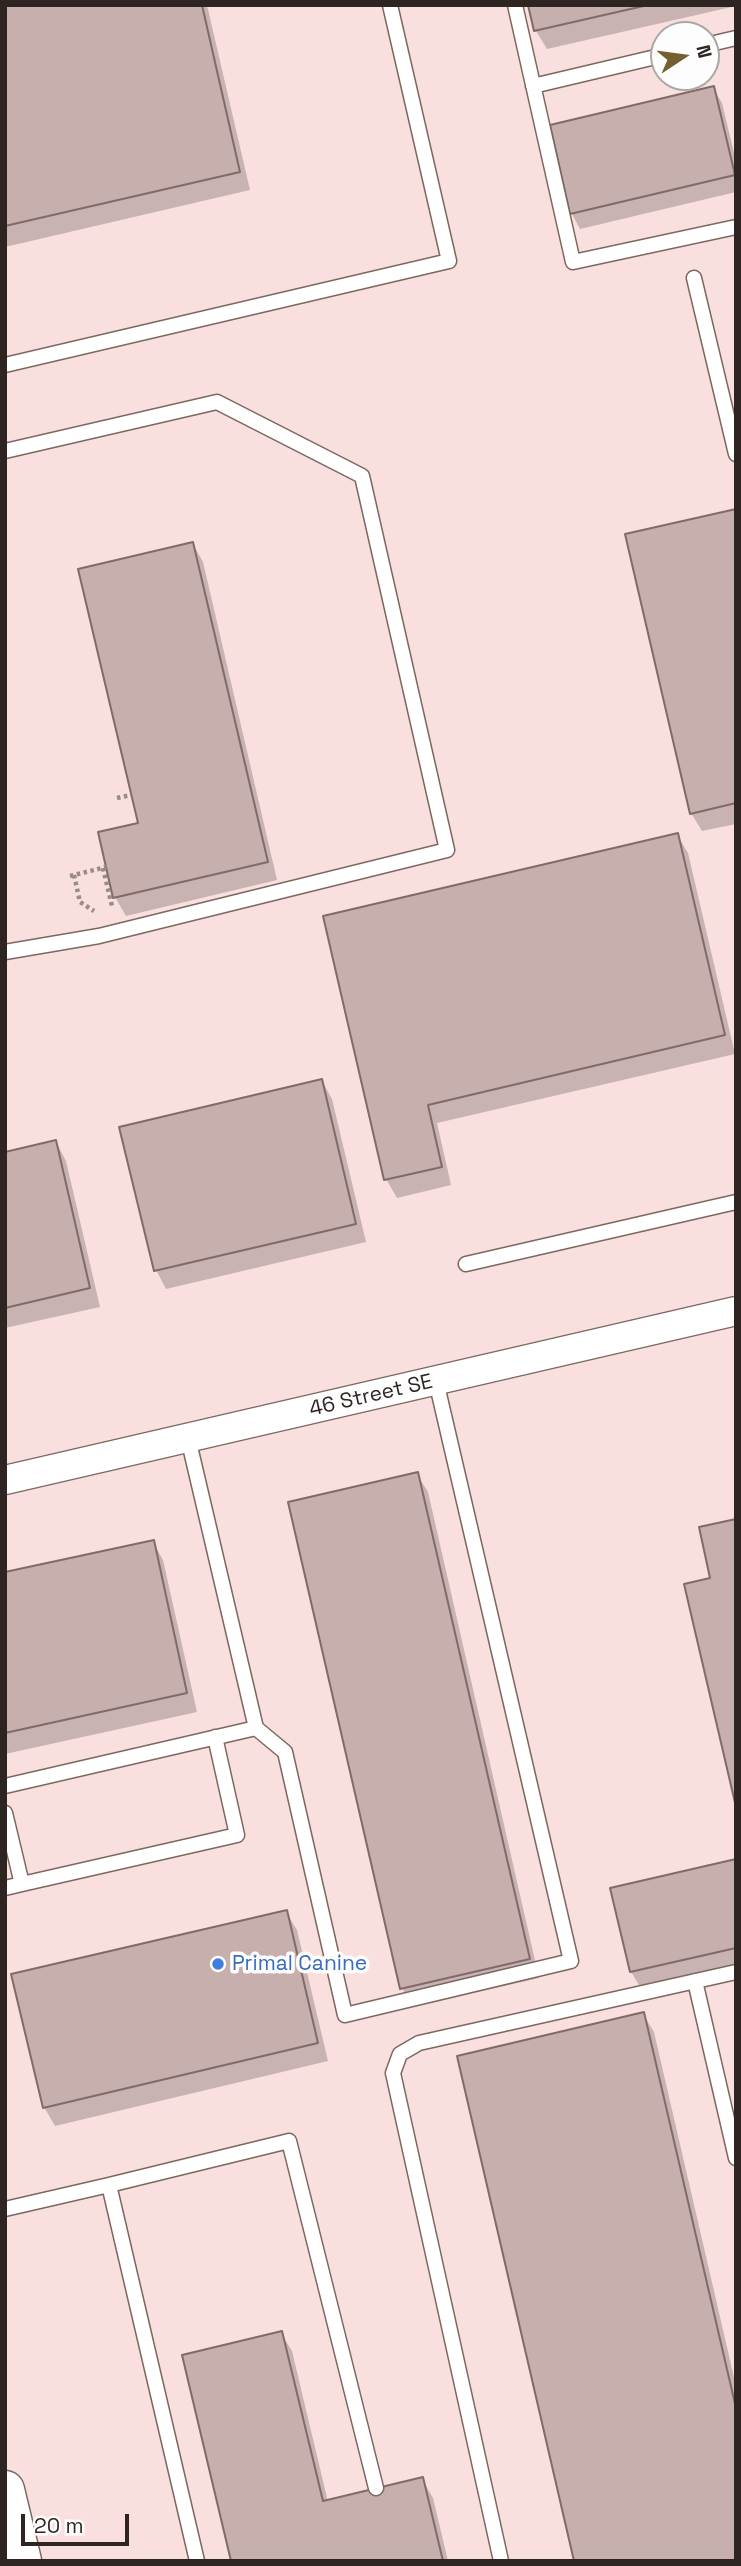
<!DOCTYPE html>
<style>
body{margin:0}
#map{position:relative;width:741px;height:2566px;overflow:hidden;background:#feece5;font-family:"Space Grotesk",sans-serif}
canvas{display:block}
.frame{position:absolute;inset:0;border:7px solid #2e2522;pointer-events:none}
.north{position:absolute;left:650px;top:21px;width:70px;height:70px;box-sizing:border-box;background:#fdfdfd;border:2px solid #aaa7a5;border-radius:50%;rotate:77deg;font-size:19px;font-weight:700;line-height:28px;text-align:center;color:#2e2522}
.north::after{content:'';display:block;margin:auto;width:24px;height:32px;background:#755f2f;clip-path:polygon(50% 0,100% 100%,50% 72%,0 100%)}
.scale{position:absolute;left:21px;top:2514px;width:108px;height:32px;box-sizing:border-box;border:4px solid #2e2522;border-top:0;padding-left:9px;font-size:21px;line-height:24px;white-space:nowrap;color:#2e2522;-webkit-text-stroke:5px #fdfdfd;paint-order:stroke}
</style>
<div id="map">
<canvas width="741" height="2566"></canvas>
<div class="frame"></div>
<div class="north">N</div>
<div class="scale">20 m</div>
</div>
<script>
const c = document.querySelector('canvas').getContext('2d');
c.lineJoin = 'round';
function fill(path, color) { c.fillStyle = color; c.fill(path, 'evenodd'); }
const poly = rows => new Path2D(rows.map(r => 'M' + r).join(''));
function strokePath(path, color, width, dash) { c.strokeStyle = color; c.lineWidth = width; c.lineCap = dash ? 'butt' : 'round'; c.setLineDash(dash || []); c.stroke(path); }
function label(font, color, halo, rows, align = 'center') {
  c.font = font + ' "Space Grotesk",sans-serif'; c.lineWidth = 7; c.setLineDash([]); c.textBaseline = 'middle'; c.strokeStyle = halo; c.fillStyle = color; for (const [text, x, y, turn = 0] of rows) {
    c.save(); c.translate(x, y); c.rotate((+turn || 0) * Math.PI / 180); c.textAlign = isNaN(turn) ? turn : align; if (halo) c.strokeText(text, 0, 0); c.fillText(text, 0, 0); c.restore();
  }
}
fill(poly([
 [5,5,736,5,736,2561,5,2561],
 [664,35,706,35,706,77,664,77]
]), '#fadfdf');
fill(poly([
 [5,5,207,5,250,190,5,247],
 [530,5,736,5,736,6,547,49,536,31],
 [713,88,722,103,736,161,736,192,580,229,572,214],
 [736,510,736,824,702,831,691,813],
 [193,544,203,562,277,880,126,916,115,897,140,824],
 [677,835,688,853,735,1054,437,1123,451,1185,397,1198,386,1179,325,917],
 [322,1081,332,1099,366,1242,166,1289,156,1270],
 [56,1142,66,1161,100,1307,5,1328,5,1154],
 [417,1474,428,1492,539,1978,413,2007,402,1988],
 [153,1542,163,1560,197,1712,5,1754,5,1574],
 [736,1861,736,1968,642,1990,631,1972],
 [286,1912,297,1930,328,2061,55,2126,44,2107],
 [643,2014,654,2032,736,2386,736,2561],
 [281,2333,292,2351,328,2502,422,2479,433,2498,448,2561,232,2561]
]), '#0003');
const building = poly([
 [5,5,202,5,240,172,5,226,5,5],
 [528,5,648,5,534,31,528,5],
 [714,86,735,175,570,214,550,125,714,86],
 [736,509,736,803,690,814,625,534,736,509],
 [193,542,268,862,113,898,98,832,138,823,78,569,193,542],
 [678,833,725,1035,428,1105,442,1167,384,1180,323,916,678,833],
 [322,1079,356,1224,154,1271,119,1127,322,1079],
 [56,1140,90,1288,5,1308,5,1152,56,1140],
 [418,1472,530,1959,400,1989,288,1502,418,1472],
 [736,1519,736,1807,684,1584,710,1578,699,1527,736,1519],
 [154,1540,187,1693,5,1733,5,1572,154,1540],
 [736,1859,736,1948,630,1972,610,1888,736,1859],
 [287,1910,318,2043,43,2108,11,1974,287,1910],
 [644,2012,736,2408,736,2561,574,2561,457,2056,644,2012],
 [282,2331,323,2501,423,2477,443,2561,231,2561,182,2355,282,2331]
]);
fill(building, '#c6afac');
strokePath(building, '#806b68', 2);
const lane = poly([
 [515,5,573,262,736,227],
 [706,45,736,38],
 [533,86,664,55],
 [694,278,736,454],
 [5,365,449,261,390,5],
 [5,451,217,402,362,476,447,850,99,936,5,952],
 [466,1264,736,1202],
 [188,1438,256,1728,285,1752,345,2015,571,1961,436,1381],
 [5,1786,256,1728],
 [5,1813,22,1884,5,1888],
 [22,1884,237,1835,215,1737],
 [695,1981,736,2158],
 [5,2209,109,2185],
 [197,2561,109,2185,289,2141,376,2488],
 [501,2561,393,2073,400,2054,419,2043,736,1972]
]);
const street = poly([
 [5,1480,736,1311]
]);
const secondary = poly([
 [5,2490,22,2561]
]);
strokePath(lane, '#7c6861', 17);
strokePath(street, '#7c6861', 31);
strokePath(secondary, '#7c6861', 41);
strokePath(poly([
 [117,798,131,795],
 [103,868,112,906],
 [74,875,80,902,94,911],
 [70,876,106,867]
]), '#998b86', 4.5, [3.5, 3.5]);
strokePath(lane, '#fff', 14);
strokePath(street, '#fff', 28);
strokePath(secondary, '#fff', 38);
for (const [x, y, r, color] of [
 [218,1964,7,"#3f7fe0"]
]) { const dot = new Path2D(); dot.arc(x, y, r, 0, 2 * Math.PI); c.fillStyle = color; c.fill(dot); strokePath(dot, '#fdfdfd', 2.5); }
label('21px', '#2e2522', '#fdfdfd', [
 ["46 Street SE",371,1396,-13]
]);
label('21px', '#366cbe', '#fdfdfd', [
 ["Primal Canine",232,1964]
], 'left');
</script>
